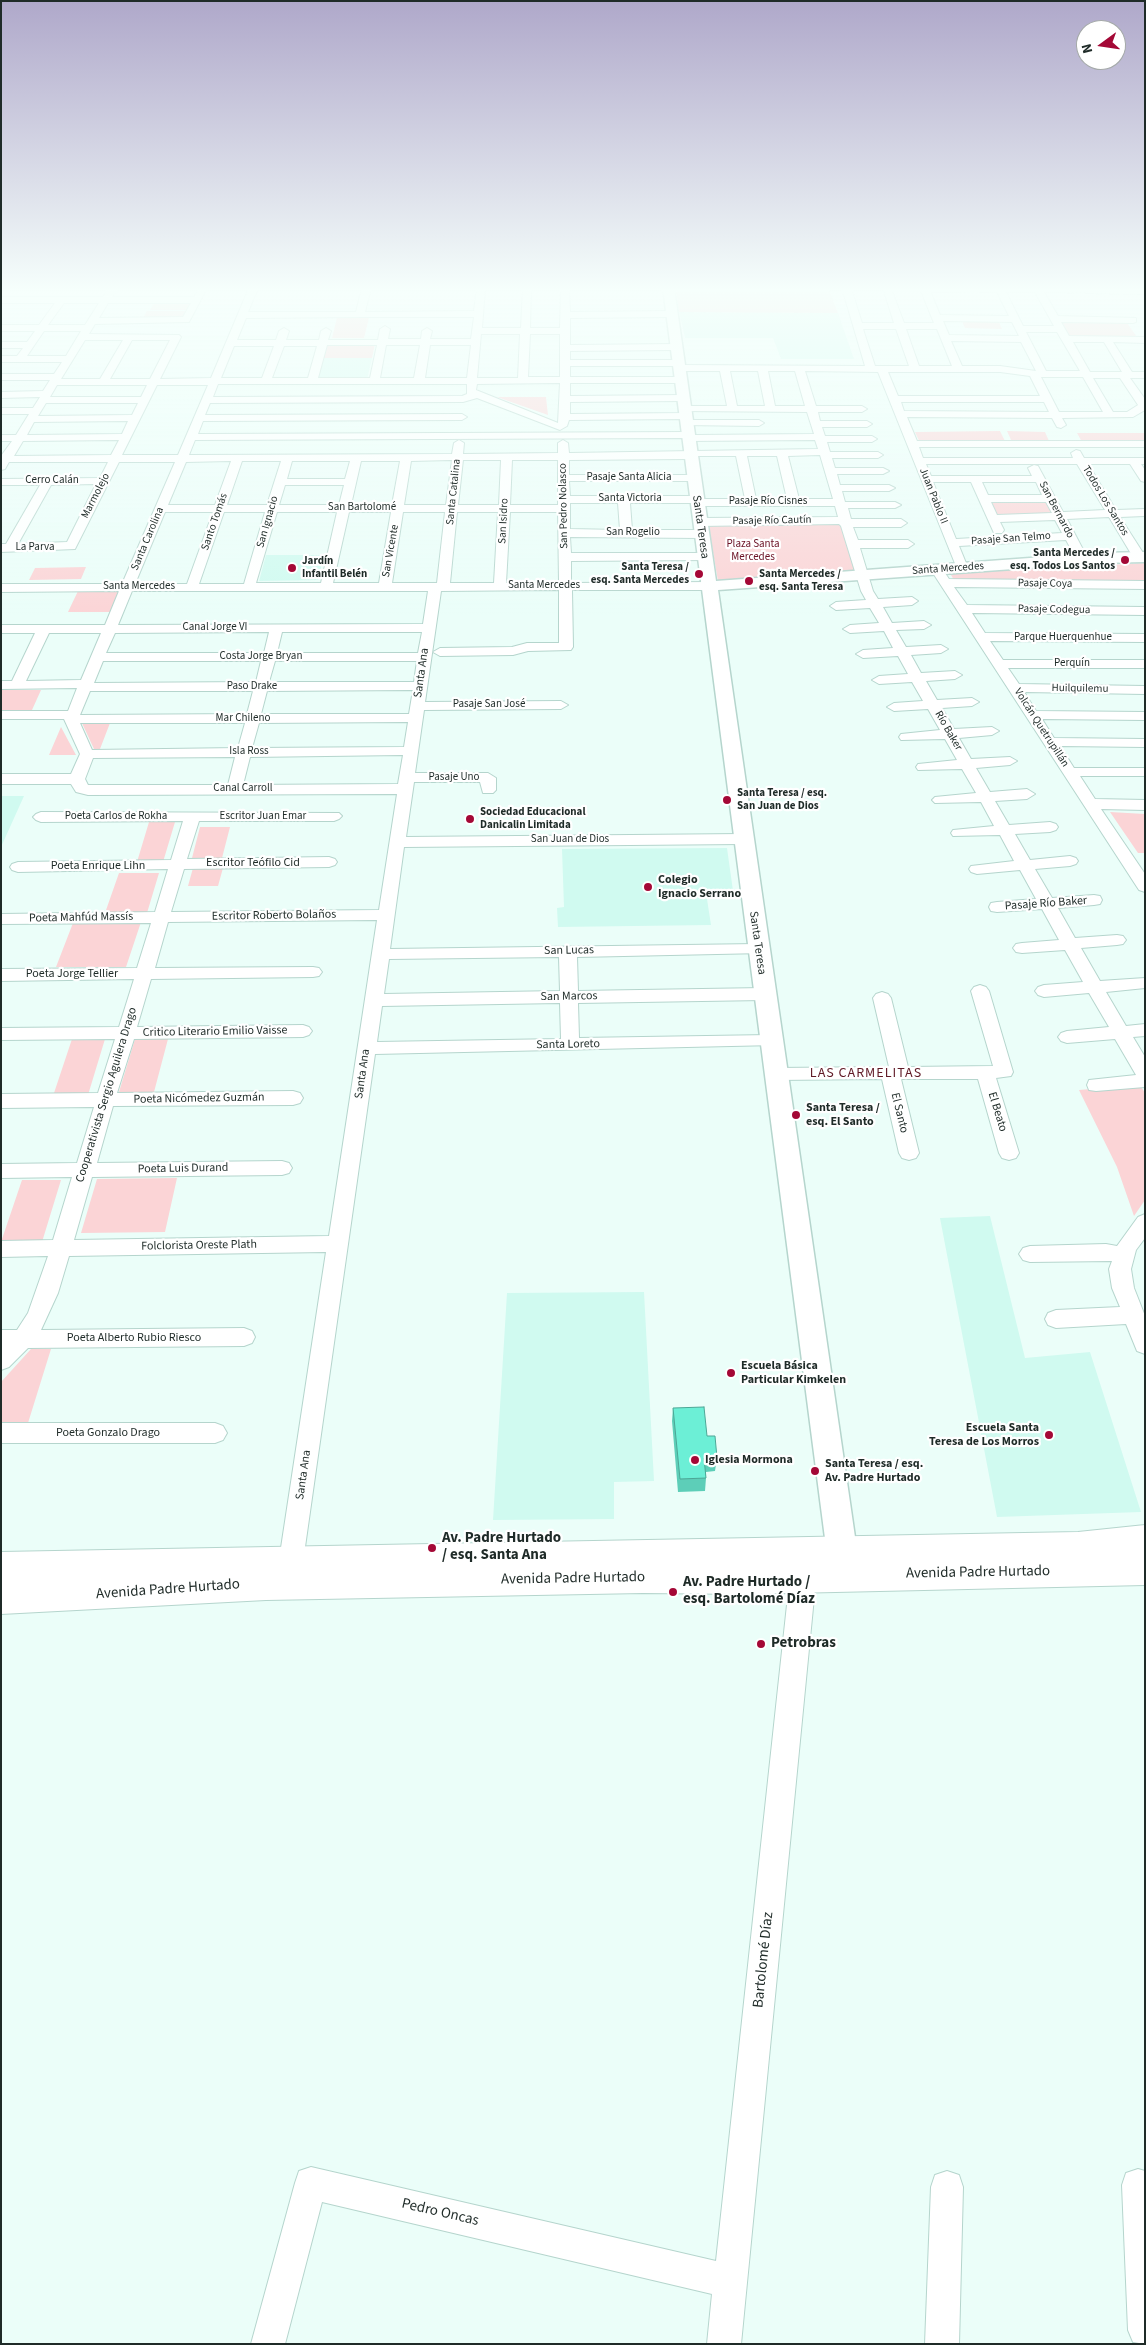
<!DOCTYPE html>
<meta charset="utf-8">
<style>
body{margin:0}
#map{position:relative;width:1146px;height:2345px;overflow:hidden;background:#ebfef9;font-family:"Source Sans 3",sans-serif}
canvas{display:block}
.frame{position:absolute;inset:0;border:2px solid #1f2b28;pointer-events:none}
.north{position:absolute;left:1076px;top:20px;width:50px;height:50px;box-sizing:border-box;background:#fff;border:1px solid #a5aaa9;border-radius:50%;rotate:256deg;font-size:14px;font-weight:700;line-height:20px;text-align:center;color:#1f2b28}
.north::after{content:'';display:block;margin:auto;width:18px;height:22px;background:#a40836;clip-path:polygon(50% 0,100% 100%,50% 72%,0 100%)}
</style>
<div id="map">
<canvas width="1146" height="2345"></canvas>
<div class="frame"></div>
<div class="north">N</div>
</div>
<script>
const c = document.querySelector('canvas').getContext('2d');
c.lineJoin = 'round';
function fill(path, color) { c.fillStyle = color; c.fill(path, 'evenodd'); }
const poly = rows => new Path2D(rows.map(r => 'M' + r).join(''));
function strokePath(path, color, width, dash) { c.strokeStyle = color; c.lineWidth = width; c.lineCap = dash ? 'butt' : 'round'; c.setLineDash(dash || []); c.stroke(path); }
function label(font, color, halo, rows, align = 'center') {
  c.font = font + ' "Source Sans 3",sans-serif'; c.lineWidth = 4.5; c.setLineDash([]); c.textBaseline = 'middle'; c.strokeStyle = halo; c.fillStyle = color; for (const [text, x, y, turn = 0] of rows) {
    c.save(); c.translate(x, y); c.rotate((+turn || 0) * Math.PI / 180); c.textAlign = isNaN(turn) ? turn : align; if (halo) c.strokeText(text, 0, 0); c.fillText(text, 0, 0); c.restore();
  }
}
fill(poly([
 [679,312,838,313,854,359,781,359,773,338,685,338],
 [323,358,372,358,367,380,318,380],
 [266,555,324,555,318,580,259,581],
 [1,796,24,796,1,847],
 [727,848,734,898,707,899,711,925,558,927,557,908,564,907,562,849],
 [990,1216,1025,1358,1090,1352,1141,1512,997,1517,940,1218],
 [644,1292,654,1481,614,1482,614,1519,493,1520,507,1293]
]), '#d0faf0');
fill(poly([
 [676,288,829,290,838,313,679,312],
 [154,303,191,303,187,310,150,310],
 [147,311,189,311,184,320,142,320],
 [337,318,369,318,364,338,332,338],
 [962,321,999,322,1002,329,965,328],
 [1068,321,1127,323,1137,337,1069,336,1062,322],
 [328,344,375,344,372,358,323,358],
 [497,397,546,397,548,415],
 [1000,431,1006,443,920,443,915,432],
 [1007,431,1045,432,1049,441,1011,440],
 [1077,433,1145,433,1145,443,1082,442],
 [990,500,1047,500,1052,513,997,517],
 [708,523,844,523,857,575,718,581],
 [1145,563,1145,583,955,582,951,575,955,573],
 [86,567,81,579,29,580,35,568],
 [78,591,119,591,110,612,68,612],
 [1,690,41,690,32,710,1,710],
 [82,723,110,723,100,749,94,749],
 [61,727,76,755,49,755],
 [1110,812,1145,814,1145,853,1138,853],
 [149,822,175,822,163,862,137,862],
 [200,827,230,827,222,858,192,858],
 [193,868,223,868,218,886,188,886],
 [119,873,159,873,147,913,105,913],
 [141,922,126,967,56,967,73,923],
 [72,1039,105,1039,88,1095,53,1096],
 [135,1039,168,1039,154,1092,119,1092],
 [1140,1085,1145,1093,1145,1200,1134,1216,1117,1167,1079,1090],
 [177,1178,165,1232,81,1233,97,1179],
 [22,1180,61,1180,42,1242,1,1242],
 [31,1349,51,1349,28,1423,1,1424,1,1382]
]), '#fbd4d6');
const minor = poly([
 [108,288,117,288,112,297,194,297,199,288,206,290,189,322,95,324,89,334,179,335,181,337,160,379,211,378,249,288,258,288,248,312,356,312,362,288,371,288,365,312,474,311,477,288,485,288,482,328,521,328,523,288,531,288,530,328,560,328,561,288,569,288,570,312,671,311,676,314,671,317,570,318,570,345,676,344,681,347,676,350,570,351,570,360,678,360,681,361,682,365,865,366,842,288,851,288,862,323,894,323,883,288,1145,288,1145,294,1044,292,1058,316,1136,318,1136,322,1133,323,1061,322,1069,336,1145,337,1145,343,1113,342,1132,372,1145,372,1145,378,1130,378,1145,399,1145,410,1133,417,1062,418,1066,425,1061,428,1057,427,1052,418,907,417,917,441,1145,441,1145,447,919,447,923,458,1073,458,1071,453,1076,450,1080,451,1084,458,1145,458,1145,464,1141,464,1145,470,1145,482,1141,481,1130,464,1088,464,1116,510,1145,509,1145,516,1120,517,1145,556,1143,560,1139,561,1133,557,1109,517,1067,519,1088,559,1086,562,1078,562,1066,540,959,546,968,568,966,571,958,571,878,372,805,371,816,406,862,406,867,409,862,412,818,412,820,421,867,421,872,424,867,427,822,427,825,436,872,436,877,439,872,442,827,442,830,452,878,452,883,455,878,458,832,458,835,468,883,468,889,471,883,474,837,474,840,485,889,485,895,488,889,491,842,491,845,502,895,502,901,505,895,508,848,508,851,519,901,519,907,523,901,527,853,527,858,540,908,540,914,544,908,548,860,548,873,591,878,599,912,597,918,601,912,605,883,607,892,623,924,621,931,625,924,629,896,630,906,647,941,645,948,649,941,653,911,655,921,673,955,671,962,675,955,679,926,681,937,700,972,698,979,702,972,706,942,708,954,729,992,727,999,731,992,735,959,738,971,759,1010,757,1017,761,1010,765,976,768,990,792,1027,789,1035,794,1027,799,995,801,1009,825,1050,822,1056,824,1058,827,1056,830,1050,832,1015,834,1030,860,1070,856,1076,858,1078,861,1076,864,1070,866,1035,869,1052,898,1094,895,1100,896,1102,900,1100,904,1094,905,1058,908,1075,938,1117,935,1123,936,1126,940,1123,944,1117,945,1081,948,1100,981,1145,978,1145,988,1106,992,1126,1026,1145,1024,1145,1036,1133,1037,1145,1057,1145,1087,1096,1091,1089,1090,1087,1085,1089,1080,1136,1075,1115,1039,1067,1043,1061,1041,1058,1037,1061,1033,1067,1031,1109,1027,1089,993,1044,997,1038,995,1035,991,1038,987,1044,985,1083,982,1065,950,1022,953,1016,952,1013,948,1016,944,1022,943,1059,940,1042,909,997,912,991,911,989,907,991,903,997,902,1036,899,1020,870,977,874,971,872,969,869,971,866,1014,861,1000,835,953,836,951,833,953,830,994,826,981,802,935,803,932,800,935,797,976,793,962,769,918,770,916,767,918,764,957,760,945,739,901,740,899,737,901,734,940,730,928,709,894,711,887,707,894,703,923,701,912,682,879,684,872,680,879,676,908,674,898,656,863,658,856,654,863,650,893,648,884,631,850,633,843,629,850,625,879,623,870,608,836,610,830,606,836,602,866,600,861,591,841,526,839,524,700,526,694,522,700,518,838,517,835,506,697,506,692,503,630,503,632,530,701,530,707,534,701,538,570,537,571,553,704,553,708,554,710,557,708,560,571,561,571,583,708,582,714,586,708,590,572,590,573,647,571,650,528,651,513,655,440,656,433,652,440,648,512,647,527,643,559,643,559,590,441,591,425,702,561,701,568,705,561,709,424,710,415,773,488,773,496,778,496,790,493,793,483,793,480,782,414,782,406,837,743,834,749,836,751,839,749,842,743,844,404,847,390,949,758,944,764,945,767,949,764,953,577,957,578,991,764,988,770,990,773,994,770,998,764,1000,578,1003,579,1038,770,1035,776,1037,779,1041,776,1045,375,1054,303,1561,300,1569,291,1572,282,1569,279,1561,326,1252,69,1256,58,1293,41,1330,244,1328,252,1331,255,1337,252,1343,244,1346,28,1348,9,1367,1,1370,1,1330,17,1330,28,1313,48,1256,1,1257,1,1241,53,1240,72,1177,1,1178,1,1164,77,1163,94,1107,1,1108,1,1094,98,1093,115,1039,1,1040,1,1028,119,1027,134,979,1,981,1,969,137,968,151,923,1,924,1,914,155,912,168,869,18,872,12,870,10,867,12,864,18,862,171,860,183,821,41,822,36,820,33,817,36,814,41,812,339,813,342,816,339,819,334,821,199,821,187,859,329,857,335,859,337,862,335,865,329,867,184,869,171,912,379,910,397,794,88,795,76,792,71,784,1,784,1,774,71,774,80,754,64,719,1,719,1,711,68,711,77,688,1,689,1,681,12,681,35,633,1,633,1,625,105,625,119,591,1,592,1,584,122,584,175,462,119,462,75,549,1,552,1,544,6,544,40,485,1,485,1,479,100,478,108,462,9,462,5,469,1,470,1,456,12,441,1,441,1,435,16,435,29,414,1,414,1,408,33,408,40,397,1,398,1,392,43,391,50,380,1,380,1,374,54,374,62,362,1,362,1,356,17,356,23,348,1,348,1,342,27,342,35,331,1,331,1,325,39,325,55,303,1,303,1,297,103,297,108,288],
 [892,291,921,291,934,323,904,323,892,291],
 [930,291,997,292,1009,316,940,315,930,291],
 [1006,292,1035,292,1054,326,1023,326,1006,292],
 [64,303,99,303,85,325,48,325,64,303],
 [108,303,191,303,183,317,99,318,108,303],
 [362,317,474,317,471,339,430,339,432,331,427,328,422,331,421,339,388,339,390,329,385,326,380,329,378,340,328,340,331,331,326,328,321,331,319,340,286,340,289,331,284,328,279,331,276,340,237,340,246,318,362,317],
 [943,321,1012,322,1019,336,949,335,943,321],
 [863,329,896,329,909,366,875,366,863,329],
 [906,329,937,329,952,366,919,366,906,329],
 [44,331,81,331,66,356,27,356,44,331],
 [1026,332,1057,332,1080,371,1046,371,1026,332],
 [481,334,520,334,518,378,477,378,481,334],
 [530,334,560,334,560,377,528,377,530,334],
 [85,340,123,340,100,379,61,379,85,340],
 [132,340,170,340,150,379,110,379,132,340],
 [951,341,1021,342,1036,371,1000,366,962,366,951,341],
 [1073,342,1104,342,1122,372,1090,372,1073,342],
 [327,345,377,345,370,378,318,378,327,345],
 [386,345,420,345,414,378,380,378,386,345],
 [430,345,471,345,467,378,425,378,430,345],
 [234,346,274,346,262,378,221,378,234,346],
 [284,346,317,346,308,378,272,378,284,346],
 [570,366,675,366,676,370,679,371,720,371,727,406,684,406,679,409,680,411,807,412,814,434,693,435,688,432,198,434,203,421,462,420,467,417,462,414,205,415,210,403,463,402,477,398,560,430,567,426,569,420,685,419,690,416,685,413,570,414,570,402,683,401,688,398,683,395,570,396,570,383,680,383,685,380,680,377,570,377,570,366],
 [730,371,758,371,765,406,737,406,730,371],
 [768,371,795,371,805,406,775,406,768,371],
 [888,372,1000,372,1030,376,1040,396,898,396,888,372],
 [1041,377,1083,377,1103,412,1059,412,1041,377],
 [1093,378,1120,378,1138,405,1127,412,1113,412,1093,378],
 [560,383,558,423,476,390,477,384,560,383],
 [218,384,467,384,467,394,462,396,213,397,218,384],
 [57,385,147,385,141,397,50,397,57,385],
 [157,385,208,385,178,455,122,455,157,385],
 [901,402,1044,402,1049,412,904,411,901,402],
 [46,403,138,403,132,415,38,416,46,403],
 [128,421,122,434,27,435,34,422,128,421],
 [683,438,688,441,815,440,818,449,569,453,568,443,563,440,558,443,558,453,463,454,464,443,459,440,454,443,452,454,189,455,195,440,683,438],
 [119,440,111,455,14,456,23,441,119,440],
 [820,455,833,499,799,499,788,456,820,455],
 [696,456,736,456,745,499,702,499,697,496,570,496,569,481,694,481,700,478,694,475,569,475,569,460,691,459,696,456],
 [747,456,777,456,787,499,756,499,747,456],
 [452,460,446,505,404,505,411,461,452,460],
 [463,460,501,460,499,505,458,505,463,460],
 [512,460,558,460,558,505,510,505,512,460],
 [231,461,215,505,168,505,186,462,231,461],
 [242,461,281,461,267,505,227,505,242,461],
 [292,461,350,461,345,479,287,479,292,461],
 [361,461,400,461,392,505,351,505,361,461],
 [926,464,1077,464,1105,510,1063,512,1038,466,1034,465,1028,468,1032,476,931,476,926,464],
 [933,482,971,482,994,533,1002,533,1004,530,1000,522,1055,520,1062,533,956,539,933,482],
 [982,482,1036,482,1042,495,988,495,982,482],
 [96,484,67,542,18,544,51,485,96,484],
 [285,485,344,485,339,505,279,505,285,485],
 [991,502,1046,502,1052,513,997,515,991,502],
 [570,503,618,503,620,530,570,529,570,503],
 [165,512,213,512,187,584,135,584,165,512],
 [224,512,265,512,244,584,199,584,224,512],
 [277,512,337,512,321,583,256,583,277,512],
 [349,512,391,512,379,583,333,583,349,512],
 [403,512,445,512,437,583,392,583,403,512],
 [457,512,498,512,494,583,450,583,457,512],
 [510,512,558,512,559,583,506,583,510,512],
 [132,591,428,591,423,624,118,625,132,591],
 [269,632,264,653,106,653,115,633,269,632],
 [282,632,422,632,418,653,277,653,282,632],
 [49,633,101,633,81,680,26,681,49,633],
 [103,661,261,661,256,682,94,683,103,661],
 [275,661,417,661,414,682,269,682,275,661],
 [413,690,409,714,261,714,267,691,413,690],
 [90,691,253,691,247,714,80,715,90,691],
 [408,722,404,747,252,748,259,723,408,722],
 [80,723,245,723,238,748,92,750,80,723],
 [403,755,398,784,243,785,250,757,403,755],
 [235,757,228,785,88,785,85,779,93,758,235,757],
 [377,920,329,1236,74,1240,92,1177,282,1175,289,1173,292,1168,289,1163,282,1161,97,1163,113,1106,293,1105,300,1103,303,1098,300,1093,293,1091,117,1093,134,1039,303,1037,309,1035,312,1031,309,1027,303,1025,137,1027,151,979,313,977,319,976,322,972,319,968,313,967,155,968,168,922,377,920],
 [559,957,560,991,384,994,389,959,559,957],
 [560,1003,561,1039,377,1042,382,1006,560,1003],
 [686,420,759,420,764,423,759,426,682,425,681,423,686,420],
 [937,566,941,567,949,579,1145,581,1145,589,954,587,967,605,1145,607,1145,615,972,613,985,633,1145,634,1145,642,990,641,1003,660,1145,660,1145,668,1008,668,1019,684,1145,686,1145,694,1024,692,1036,711,1145,712,1145,720,1042,719,1054,738,1145,739,1145,747,1060,746,1074,768,1145,768,1145,776,1080,776,1095,799,1145,800,1145,810,1101,809,1145,874,1145,892,1139,890,1137,887,931,570,937,566],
 [980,985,986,987,989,991,1013,1072,1011,1076,996,1078,1019,1153,1016,1158,1009,1160,1002,1158,999,1153,978,1079,901,1079,919,1153,916,1158,909,1160,902,1158,899,1153,882,1079,775,1080,768,1078,766,1074,768,1070,775,1068,889,1067,873,998,876,994,882,992,888,994,891,998,908,1067,993,1066,971,991,974,987,980,985],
 [1145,1214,1145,1238,1136,1250,1131,1269,1134,1288,1145,1316,1145,1354,1137,1351,1126,1324,1056,1328,1048,1325,1045,1319,1048,1313,1056,1310,1120,1307,1112,1288,1109,1269,1112,1261,1030,1262,1023,1260,1019,1254,1023,1248,1030,1246,1106,1244,1117,1246,1138,1217,1145,1214],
 [1,1423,215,1423,223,1426,227,1433,223,1440,215,1443,1,1443,1,1423],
 [803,1566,812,1569,816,1577,741,2344,707,2344,712,2294,322,2202,285,2344,251,2344,295,2183,299,2171,311,2167,716,2261,790,1577,794,1569,803,1566],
 [1138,2169,1145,2171,1145,2344,1133,2342,1128,2330,1122,2185,1126,2173,1138,2169],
 [947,2171,959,2175,963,2187,959,2344,925,2344,931,2187,935,2175,947,2171]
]);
const tertiary = poly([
 [663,288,674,288,716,581,1098,553,1145,552,1145,562,1098,563,718,590,857,1551,853,1561,839,1575,828,1579,817,1575,812,1565,817,1555,826,1546,663,288]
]);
const primary = poly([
 [1145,1525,1145,1585,747,1594,643,1593,266,1600,1,1614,1,1552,1078,1532,1145,1525]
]);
strokePath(minor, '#b5d5cd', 2);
strokePath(tertiary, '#b5d5cd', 3);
strokePath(primary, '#b5d5cd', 2);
fill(minor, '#fff');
fill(tertiary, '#fff');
fill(primary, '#fff');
fill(poly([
 [673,1408,707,1436,717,1458,715,1471,706,1472,706,1478,705,1491,678,1492,672,1421]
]), '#5dceb8');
const building = poly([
 [704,1407,707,1436,715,1436,717,1458,704,1458,706,1478,680,1479,673,1408,704,1407]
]);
fill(building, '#6cefd6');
strokePath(building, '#4ca796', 1);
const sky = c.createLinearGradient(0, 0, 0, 617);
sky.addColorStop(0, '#afa8ca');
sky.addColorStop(0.47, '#f6fffc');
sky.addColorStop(1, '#f6fffc00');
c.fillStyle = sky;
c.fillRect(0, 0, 1146, 617);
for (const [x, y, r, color] of [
 [1125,560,5,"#a40836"],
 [292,568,5,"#a40836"],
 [699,574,5,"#a40836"],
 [749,581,5,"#a40836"],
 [727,800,5,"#a40836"],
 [470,819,5,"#a40836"],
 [648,887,5,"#a40836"],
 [796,1115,5,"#a40836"],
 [731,1373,5,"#a40836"],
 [1049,1435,5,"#a40836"],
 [695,1460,5,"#a40836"],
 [815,1471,5,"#a40836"],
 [432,1548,5,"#a40836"],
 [673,1592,5,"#a40836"],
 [761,1644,5,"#a40836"]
]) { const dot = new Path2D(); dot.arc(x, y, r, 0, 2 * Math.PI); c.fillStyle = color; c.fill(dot); strokePath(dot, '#fff', 2); }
label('11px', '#1f2b28', '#fff', [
 ["Pasaje Santa Alicia",629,478],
 ["Cerro Calán",52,481],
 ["Santa Catalina",454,492,-84],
 ["Marmolejo",96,496,-63],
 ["Juan Pablo II",933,496,68],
 ["Santa Victoria",630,499],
 ["Todos Los Santos",1105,501,59],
 ["Pasaje Río Cisnes",768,502],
 ["San Pedro Nolasco",564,506,-91],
 ["San Bartolomé",362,508],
 ["San Bernardo",1056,510,62],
 ["San Isidro",504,521,-87],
 ["Pasaje Río Cautín",772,521,-1],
 ["Santo Tomás",215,522,-71],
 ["San Ignacio",268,522,-74],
 ["San Rogelio",633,533],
 ["Santa Carolina",148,539,-67],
 ["Pasaje San Telmo",1011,539,-4],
 ["La Parva",35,548],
 ["San Vicente",391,551,-80],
 ["Santa Mercedes",948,569,-4],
 ["Pasaje Coya",1045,584,1],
 ["Santa Mercedes",544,586],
 ["Santa Mercedes",139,587],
 ["Pasaje Codegua",1054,610,1],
 ["Canal Jorge VI",215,628],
 ["Parque Huerquenhue",1063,638],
 ["Costa Jorge Bryan",261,657],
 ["Perquín",1072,664],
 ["Paso Drake",252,687],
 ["Huilquilemu",1080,689,1],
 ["Pasaje San José",489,705],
 ["Mar Chileno",243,719],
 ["Volcán Quetrupillán",1041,728,57],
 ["Río Baker",948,731,60],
 ["Isla Ross",249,752],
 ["Pasaje Uno",454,778],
 ["Canal Carroll",243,789],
 ["Poeta Carlos de Rokha",116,817],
 ["Escritor Juan Emar",263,817],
 ["San Juan de Dios",570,840]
]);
label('11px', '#6a1124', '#fff', [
 ["Plaza Santa",753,545],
 ["Mercedes",753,558]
]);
label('bold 11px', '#1f2b28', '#fff', [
 ["Santa Mercedes /",1115,554,"right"],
 ["esq. Todos Los Santos",1115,567,"right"],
 ["Jardín",302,562],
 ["Infantil Belén",302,575],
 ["Santa Teresa /",689,568,"right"],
 ["esq. Santa Mercedes",689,581,"right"],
 ["Santa Mercedes /",759,575],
 ["esq. Santa Teresa",759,588],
 ["Santa Teresa / esq.",737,794],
 ["San Juan de Dios",737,807],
 ["Sociedad Educacional",480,813],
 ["Danicalin Limitada",480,826]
], 'left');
label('12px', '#1f2b28', '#fff', [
 ["Santa Teresa",700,527,82],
 ["Santa Ana",422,673,-82],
 ["Escritor Teófilo Cid",253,863],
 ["Poeta Enrique Lihn",98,866],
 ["Pasaje Río Baker",1046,904,-4],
 ["Escritor Roberto Bolaños",274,916,-1],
 ["Poeta Mahfúd Massís",81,918,-1],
 ["Santa Teresa",757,943,82],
 ["San Lucas",569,951,-1],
 ["Poeta Jorge Tellier",72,974],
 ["San Marcos",569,997,-1],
 ["Critico Literario Emilio Vaisse",215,1032,-1],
 ["Santa Loreto",568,1045,-1],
 ["Santa Ana",363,1074,-82],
 ["Cooperativista Sergio Aguilera Drago",107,1095,-73],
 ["Poeta Nicómedez Guzmán",199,1099,-1],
 ["El Beato",997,1112,73],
 ["El Santo",899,1113,76],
 ["Poeta Luis Durand",183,1169,-1],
 ["Folclorista Oreste Plath",199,1246,-1],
 ["Poeta Alberto Rubio Riesco",134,1338],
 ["Poeta Gonzalo Drago",108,1433],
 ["Santa Ana",304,1475,-82]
]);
label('bold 12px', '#1f2b28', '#fff', [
 ["Colegio",658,880],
 ["Ignacio Serrano",658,894],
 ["Santa Teresa /",806,1108],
 ["esq. El Santo",806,1122],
 ["Escuela Básica",741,1366],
 ["Particular Kimkelen",741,1380],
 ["Escuela Santa",1039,1428,"right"],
 ["Teresa de Los Morros",1039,1442,"right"],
 ["Iglesia Mormona",705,1460],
 ["Santa Teresa / esq.",825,1464],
 ["Av. Padre Hurtado",825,1478]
], 'left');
c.letterSpacing = '1px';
label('14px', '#601a26', '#fff', [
 ["LAS CARMELITAS",866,1074]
]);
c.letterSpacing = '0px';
label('bold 15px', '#1f2b28', '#fff', [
 ["Av. Padre Hurtado",442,1539],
 ["/ esq. Santa Ana",442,1556],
 ["Av. Padre Hurtado /",683,1583],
 ["esq. Bartolomé Díaz",683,1600],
 ["Petrobras",771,1644]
], 'left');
label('15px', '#1f2b28', '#fff', [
 ["Avenida Padre Hurtado",978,1573,-1],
 ["Avenida Padre Hurtado",573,1579,-1],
 ["Avenida Padre Hurtado",168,1590,-4],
 ["Bartolomé Díaz",764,1960,-84],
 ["Pedro Oncas",440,2213,13]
]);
</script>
